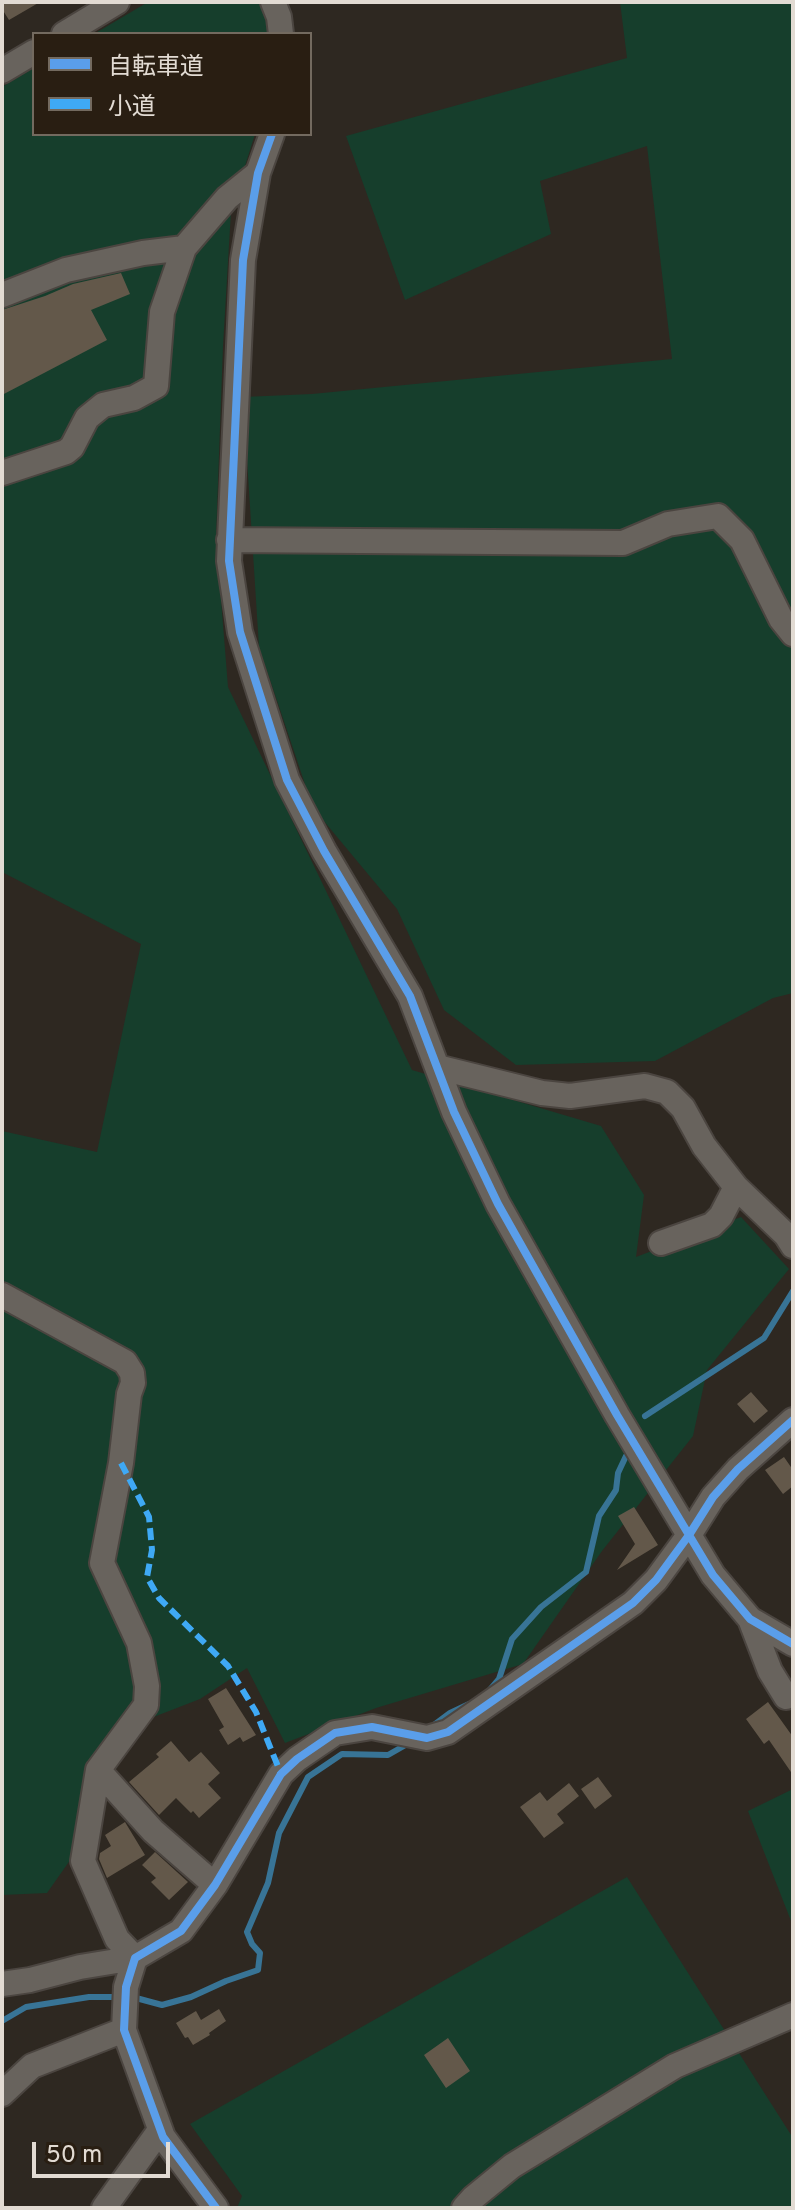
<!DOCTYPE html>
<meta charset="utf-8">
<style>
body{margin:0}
#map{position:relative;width:795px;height:2210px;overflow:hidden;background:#2e2821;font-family:Overpass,"Noto Sans JP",sans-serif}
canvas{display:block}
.frame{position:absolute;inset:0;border:4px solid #e2dbd3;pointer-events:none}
.legend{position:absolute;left:32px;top:32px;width:280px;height:104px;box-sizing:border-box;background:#291e12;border:2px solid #736a5f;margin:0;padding:10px 14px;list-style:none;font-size:24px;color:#e2dbd3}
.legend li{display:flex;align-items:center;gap:16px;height:40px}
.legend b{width:40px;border:2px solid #736a5f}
.scale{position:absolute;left:32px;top:2142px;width:138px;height:36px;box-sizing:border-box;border:4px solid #e2dbd3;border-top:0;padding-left:10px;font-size:24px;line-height:28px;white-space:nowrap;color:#e2dbd3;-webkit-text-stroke:6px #291e12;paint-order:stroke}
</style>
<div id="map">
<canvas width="795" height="2210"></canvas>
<div class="frame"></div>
<ul class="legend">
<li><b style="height:10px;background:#5a9eea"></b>自転車道</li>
<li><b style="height:10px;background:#3fa9f5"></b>小道</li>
</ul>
<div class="scale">50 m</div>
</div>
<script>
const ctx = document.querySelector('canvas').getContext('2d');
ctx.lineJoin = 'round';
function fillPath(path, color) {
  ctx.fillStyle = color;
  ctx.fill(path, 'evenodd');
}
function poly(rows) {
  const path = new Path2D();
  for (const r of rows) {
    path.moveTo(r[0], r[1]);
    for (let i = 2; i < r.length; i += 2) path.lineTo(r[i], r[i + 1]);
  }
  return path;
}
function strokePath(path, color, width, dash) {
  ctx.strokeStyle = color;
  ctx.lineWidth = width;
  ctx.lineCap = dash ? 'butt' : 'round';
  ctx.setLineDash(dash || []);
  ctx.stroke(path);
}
fillPath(poly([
 [148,2,259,2,271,34,94,34],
 [620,2,793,2,793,993,773,998,655,1061,516,1065,444,1010,397,909,313,808,259,647,243,397,312,394,672,359,647,146,540,181,551,234,405,300,346,136,627,58],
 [34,68,34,134,255,134,231,211,223,346,216,537,228,687,412,1070,601,1126,644,1195,636,1257,741,1217,789,1269,707,1370,693,1436,602,1551,523,1664,376,1708,285,1743,247,1668,200,1699,151,1718,96,1767,85,1839,47,1893,2,1895,2,1131,97,1152,141,944,2,872,2,87],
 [793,1789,793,1926,748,1811],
 [627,1877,793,2138,793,2208,237,2208,242,2196,190,2124]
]), '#163e2c');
strokePath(poly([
 [645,1416,764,1338,793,1291],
 [488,1692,499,1679,512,1639,541,1607,586,1572,599,1516,616,1490,618,1473,626,1456],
 [434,1725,450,1713,469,1704],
 [130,1997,136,1998,162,2005,191,1997,226,1981,258,1970,260,1953,252,1944,247,1932,268,1883,279,1833,308,1777,342,1754,388,1755,409,1743],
 [2,2021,26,2007,89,1997,118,1997]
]), '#387496', 6);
fillPath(poly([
 [2,2,40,2,9,20,2,9],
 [121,273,130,294,91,310,107,340,2,395,2,310,45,296,73,284],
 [751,1392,768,1411,754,1423,737,1404],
 [784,1457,793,1470,793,1486,783,1494,765,1470],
 [634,1507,658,1545,617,1570,635,1544,618,1516],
 [226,1688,256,1735,243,1742,240,1737,228,1745,219,1730,224,1727,208,1699],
 [768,1702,793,1737,793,1775,769,1740,764,1744,746,1719],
 [171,1741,189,1762,201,1752,220,1773,208,1784,221,1798,199,1818,193,1811,191,1813,176,1798,159,1815,129,1782,159,1757,156,1754],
 [598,1777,612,1796,595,1809,581,1789],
 [569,1783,579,1796,557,1814,564,1823,544,1838,520,1807,540,1792,547,1801],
 [125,1822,145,1855,107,1878,99,1859,100,1853,111,1846,105,1835],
 [155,1852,188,1882,169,1900,151,1882,156,1878,142,1865],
 [219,2009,226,2021,209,2033,210,2035,193,2045,188,2037,185,2038,176,2023,196,2011,201,2020],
 [448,2038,470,2071,446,2088,424,2055]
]), '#63584a');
const minor = poly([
 [273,2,279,17,281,34],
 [64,34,117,2],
 [2,71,34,52],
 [272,134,258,173,243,260,229,561,240,632,287,780,324,851,410,996,454,1112,498,1204,617,1415,713,1575,750,1619,793,1644],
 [2,295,66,270,143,253,184,248],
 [2,473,66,452,72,447,87,418,103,405,134,398,156,386,162,312,184,248,227,198,258,173],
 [229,540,623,543,668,524,718,516,742,540,781,619,793,634],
 [437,1067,542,1093,570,1096,645,1086,667,1092,683,1108,704,1146,736,1187,786,1235,793,1246],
 [661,1243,712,1225,721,1216,736,1187],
 [2,1295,125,1362,132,1373,133,1383,129,1394,121,1463,102,1563,139,1643,147,1686,146,1705,98,1770,83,1861,117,1939,135,1958],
 [750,1619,770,1671,786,1697],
 [98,1770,153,1831,215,1885],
 [2,1984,30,1980,80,1967,135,1958],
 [2,2094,32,2066,124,2030],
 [104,2208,160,2130],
 [216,2208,163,2137,124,2030,126,1987,135,1958,181,1931,215,1885,281,1774,297,1759,335,1733,372,1727,427,1738,448,1732,633,1603,656,1580,689,1535,713,1497,738,1469,793,1420],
 [464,2208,473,2198,512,2166,675,2066,793,2015]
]);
strokePath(minor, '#4b4540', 28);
strokePath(minor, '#68635d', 24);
strokePath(poly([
 [121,1463,149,1517,152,1550,147,1577,159,1598,228,1666,256,1712,281,1774]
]), '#3fa9f5', 6, [12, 6]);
strokePath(poly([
 [272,134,258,173,243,260,229,561,240,632,287,780,324,851,410,996,454,1112,498,1204,617,1415,713,1575,750,1619,793,1644],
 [216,2208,163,2137,124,2030,126,1987,135,1958,181,1931,215,1885,281,1774,297,1759,335,1733,372,1727,427,1738,448,1732,633,1603,656,1580,689,1535,713,1497,738,1469,793,1420]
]), '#5a9eea', 8);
</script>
